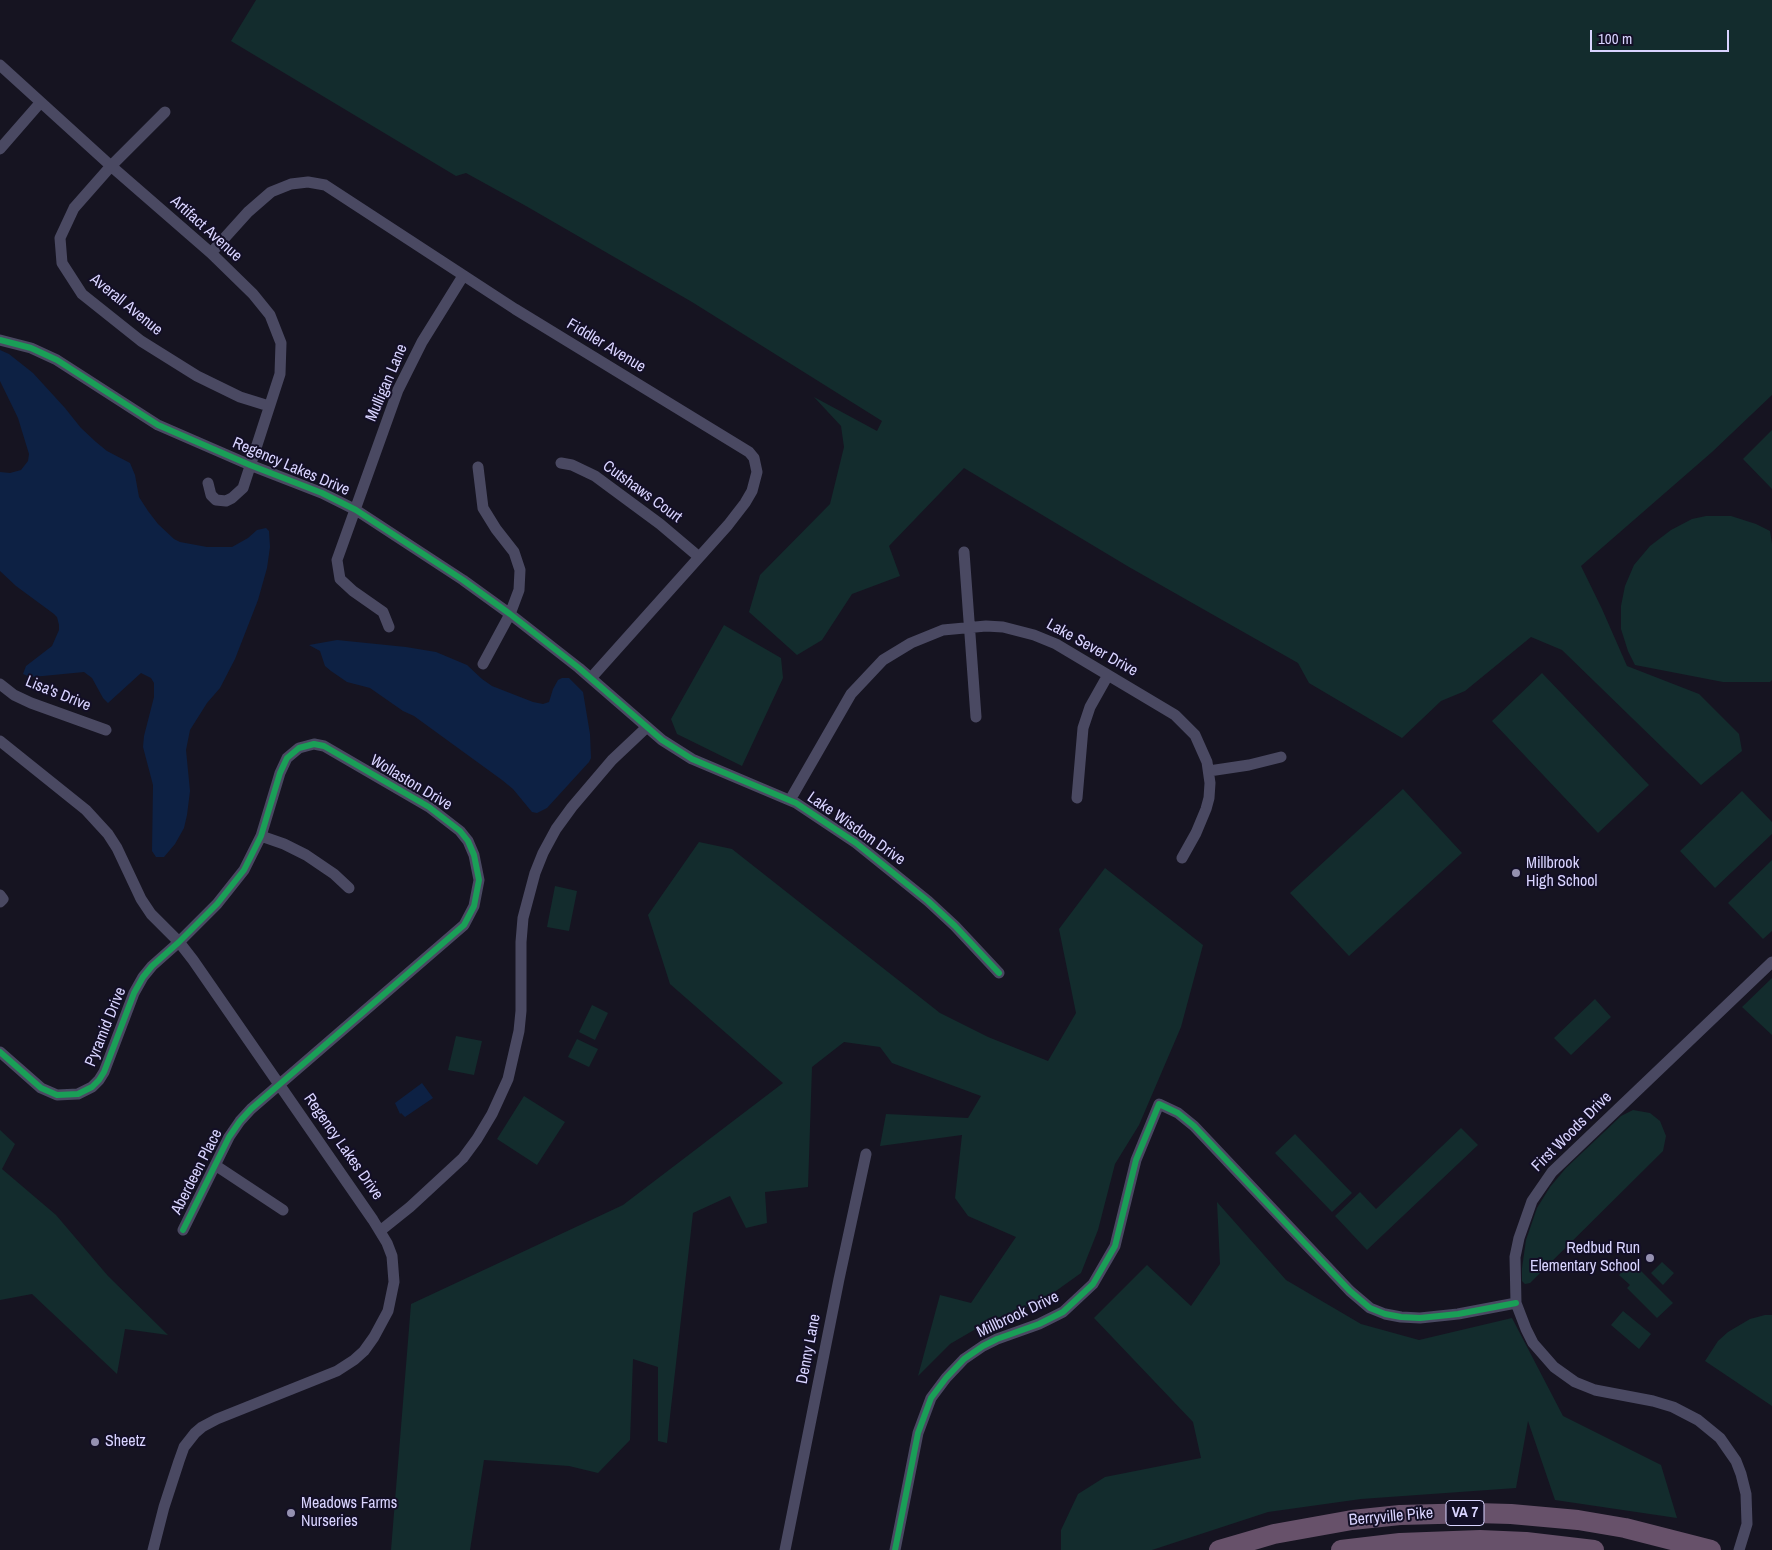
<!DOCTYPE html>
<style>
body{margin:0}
#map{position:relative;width:1772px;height:1550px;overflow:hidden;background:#161421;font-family:"Archivo Narrow",sans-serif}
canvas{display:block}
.scale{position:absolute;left:1590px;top:30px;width:139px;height:22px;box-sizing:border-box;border:2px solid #d9d4ff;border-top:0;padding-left:6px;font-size:15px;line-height:18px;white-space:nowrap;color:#d9d4ff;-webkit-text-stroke:4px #130f26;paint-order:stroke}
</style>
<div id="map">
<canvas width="1772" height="1550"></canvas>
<div class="scale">100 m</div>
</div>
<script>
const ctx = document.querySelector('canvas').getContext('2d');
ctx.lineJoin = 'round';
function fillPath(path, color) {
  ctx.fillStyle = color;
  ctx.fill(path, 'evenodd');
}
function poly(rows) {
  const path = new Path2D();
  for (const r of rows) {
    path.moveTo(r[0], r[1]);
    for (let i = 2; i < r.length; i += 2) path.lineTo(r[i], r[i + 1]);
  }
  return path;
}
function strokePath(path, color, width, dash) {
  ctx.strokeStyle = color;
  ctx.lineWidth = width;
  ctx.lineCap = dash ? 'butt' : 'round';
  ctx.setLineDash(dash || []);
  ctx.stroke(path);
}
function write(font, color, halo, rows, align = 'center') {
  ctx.font = font + ' "Archivo Narrow",sans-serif';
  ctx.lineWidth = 4;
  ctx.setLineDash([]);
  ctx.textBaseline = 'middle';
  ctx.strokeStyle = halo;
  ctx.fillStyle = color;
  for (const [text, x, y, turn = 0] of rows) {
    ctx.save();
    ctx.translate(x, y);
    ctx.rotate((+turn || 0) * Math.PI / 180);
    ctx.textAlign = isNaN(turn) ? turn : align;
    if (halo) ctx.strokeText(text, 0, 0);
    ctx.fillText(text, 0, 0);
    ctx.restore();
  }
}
fillPath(poly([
 [256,0,1772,0,1772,395,1712,452,1581,566,1602,609,1627,666,1699,694,1739,734,1742,751,1701,785,1562,650,1531,637,1465,691,1441,701,1402,738,1309,683,1298,663,1129,567,964,468,889,546,900,576,852,594,822,640,797,655,749,612,760,575,830,504,844,447,841,426,814,397,877,431,882,421,692,302,526,206,466,173,456,176,231,41],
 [1772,430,1772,489,1743,459],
 [1706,516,1731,516,1756,524,1770,531,1772,544,1772,680,1770,682,1723,682,1635,665,1628,651,1621,629,1621,606,1625,586,1634,565,1650,546,1671,530,1692,519],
 [724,625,781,658,783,678,742,766,677,734,671,719],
 [1542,673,1649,785,1598,833,1492,721],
 [1403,789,1462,853,1349,956,1290,893],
 [1742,791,1772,822,1772,834,1715,888,1680,851],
 [699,842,732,849,940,1013,988,1037,1048,1061,1076,1013,1059,929,1105,868,1203,945,1181,1027,1139,1125,1115,1164,1098,1230,1081,1273,1042,1301,986,1323,950,1344,918,1376,940,1295,971,1303,1016,1237,968,1216,955,1198,962,1135,880,1146,886,1114,968,1118,981,1096,892,1063,880,1047,844,1042,812,1067,808,1187,765,1192,767,1223,746,1228,730,1196,693,1213,667,1443,658,1441,658,1367,633,1359,630,1440,598,1473,569,1466,484,1460,470,1550,391,1550,411,1304,623,1205,783,1083,670,984,648,915],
 [1772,860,1772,931,1763,939,1728,903],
 [555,886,577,891,569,931,547,927],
 [1772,978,1772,1035,1742,1007],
 [1595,999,1611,1017,1571,1055,1554,1038],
 [592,1005,608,1013,595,1040,579,1032],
 [456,1036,482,1041,474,1075,448,1070],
 [577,1039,598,1049,589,1067,568,1057],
 [524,1096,565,1122,537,1165,497,1139],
 [1633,1110,1650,1113,1660,1121,1666,1136,1663,1151,1530,1283,1525,1284,1522,1281,1522,1268,1526,1240,1537,1208,1550,1187,1566,1168,1621,1116],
 [1461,1128,1478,1145,1367,1250,1335,1216,1360,1192,1376,1209],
 [0,1130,15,1144,2,1169,56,1215,108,1276,168,1335,125,1329,117,1374,32,1294,0,1300],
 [1295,1134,1352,1193,1332,1212,1275,1153],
 [1217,1202,1286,1280,1361,1324,1419,1340,1512,1318,1563,1416,1661,1465,1677,1518,1555,1500,1528,1421,1516,1488,1361,1499,1268,1512,1152,1550,1061,1550,1061,1530,1078,1494,1105,1477,1201,1458,1193,1422,1094,1318,1147,1265,1191,1306,1220,1264],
 [1632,1262,1673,1303,1657,1318,1627,1288,1630,1285,1619,1275],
 [1662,1262,1674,1273,1663,1285,1651,1273],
 [1623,1311,1651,1334,1639,1349,1611,1325],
 [1765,1315,1772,1315,1772,1406,1705,1361,1718,1341,1728,1332,1750,1319]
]), '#132c2d');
fillPath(poly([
 [0,350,9,354,33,373,65,408,81,428,96,442,107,451,130,463,135,475,139,497,148,511,158,524,174,539,180,542,207,547,232,547,248,538,257,530,266,528,269,531,270,547,267,568,258,600,235,659,220,688,207,703,190,730,186,750,190,791,187,815,184,828,175,844,164,857,156,857,152,851,153,785,143,747,144,736,154,697,154,683,151,678,141,673,108,703,103,698,92,678,84,672,43,676,30,677,23,674,26,666,52,646,59,630,59,625,57,617,54,614,16,586,0,571,0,472,10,473,21,470,28,461,29,454,18,418,0,381],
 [337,640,406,647,436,652,467,665,482,679,492,686,533,702,543,704,549,702,553,689,558,680,562,678,569,678,583,692,590,734,591,758,589,762,547,808,537,813,532,812,513,789,502,780,414,716,403,711,370,688,347,682,331,671,325,666,320,651,309,645],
 [422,1083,433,1098,405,1117,401,1113,400,1114,395,1103]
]), '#0d2144');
strokePath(poly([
 [0,65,111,166,211,253,253,294,270,315,281,343,280,374,243,488,232,498,226,501,216,500,211,495,208,483],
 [165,112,111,166,74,208,60,238,62,263,82,294,141,341,197,376,240,397,269,406],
 [0,149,40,103],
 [211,253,248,212,271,192,291,184,308,182,325,185,515,309,749,452,754,458,757,472,752,491,745,503,728,525,591,678],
 [0,340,31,348,57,360,158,425,250,465,322,493,356,510,463,580,510,614,579,668,662,740,692,759,796,803,856,843,928,901,955,926,999,973],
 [561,463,572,465,595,476,660,524,699,557],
 [478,467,483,508,496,529,514,552,520,570,519,590,510,614,483,664],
 [964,552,976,717],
 [389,627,383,612,353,591,340,579,337,560,398,390,422,342,463,276],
 [0,684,14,695,31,703,106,730],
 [0,741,86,810,108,834,117,848,141,899,151,914,179,942,193,960,373,1220,387,1243,392,1256,394,1282,388,1311,374,1337,364,1351,354,1360,337,1371,217,1419,202,1427,195,1433,184,1447,179,1461,164,1507,153,1550],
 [1209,771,1249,765,1281,757],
 [1077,798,1083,728,1090,707,1108,675],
 [790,800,851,694,883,660,911,643,943,630,986,626,1003,627,1034,635,1056,644,1175,715,1195,735,1207,762,1210,783,1209,798,1206,809,1196,833,1182,858],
 [261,836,284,844,306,855,334,874,349,888],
 [0,895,3,899,0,902],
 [0,1052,41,1088,57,1095,78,1094,92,1087,99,1080,104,1072,134,993,143,977,152,966,179,942,217,904,244,870,261,836,280,773,287,758,299,748,314,744,324,746,429,807,460,831,468,841,474,855,479,880,474,906,464,925,251,1109,240,1121,229,1137,183,1230],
 [215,1165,283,1210],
 [380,1231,410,1207,463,1158,477,1139,492,1114,508,1079,519,1031,521,1011,521,942,523,918,535,873,543,853,556,829,572,807,612,760,647,727],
 [785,1550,839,1279,866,1154],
 [895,1550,918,1433,931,1398,946,1378,964,1359,983,1346,997,1339,1039,1324,1063,1312,1093,1284,1115,1246,1136,1160,1159,1104,1178,1113,1194,1126,1350,1291,1370,1308,1385,1314,1401,1317,1420,1318,1458,1314,1516,1303],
 [1739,1550,1747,1524,1746,1494,1741,1474,1736,1461,1720,1438,1698,1420,1673,1407,1653,1401,1595,1390,1575,1382,1554,1367,1533,1343,1526,1329,1516,1303,1515,1257,1519,1238,1532,1201,1552,1172,1772,962]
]), '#4a4962', 11);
strokePath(poly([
 [1219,1550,1274,1534,1352,1520,1400,1515,1476,1513,1511,1514,1578,1520,1625,1528,1711,1550],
 [1341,1550,1400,1543,1480,1540,1526,1542,1594,1550]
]), '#67516a', 20);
strokePath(poly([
 [0,340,31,348,57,360,158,425,250,465,322,493,356,510,463,580,510,614,579,668,662,740,692,759,796,803,856,843,928,901,955,926,999,973],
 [0,1052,41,1088,57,1095,78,1094,92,1087,99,1080,104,1072,134,993,143,977,152,966,179,942,217,904,244,870,261,836,280,773,287,758,299,748,314,744,324,746,429,807,460,831,468,841,474,855,479,880,474,906,464,925,251,1109,240,1121,229,1137,183,1230],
 [895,1550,918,1433,931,1398,946,1378,964,1359,983,1346,997,1339,1039,1324,1063,1312,1093,1284,1115,1246,1136,1160,1159,1104,1178,1113,1194,1126,1350,1291,1370,1308,1385,1314,1401,1317,1420,1318,1458,1314,1516,1303]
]), '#1a9f57', 6);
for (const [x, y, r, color] of [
 [1516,873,5,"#9591b1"],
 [1650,1258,5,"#9591b1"],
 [95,1442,5,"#9591b1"],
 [291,1513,5,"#9591b1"]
]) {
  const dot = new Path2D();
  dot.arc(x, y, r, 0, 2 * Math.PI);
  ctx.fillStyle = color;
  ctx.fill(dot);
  strokePath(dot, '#130f26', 2);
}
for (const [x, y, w] of [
 [1465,1513,38]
]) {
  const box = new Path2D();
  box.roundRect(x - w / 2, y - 12.5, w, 25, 4);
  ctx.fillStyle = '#130f26';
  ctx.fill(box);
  strokePath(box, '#d9d4ff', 1);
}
write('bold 15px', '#d9d4ff', null, [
 ["VA 7",1465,1513]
]);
write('16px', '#d9d4ff', '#130f26', [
 ["Artifact Avenue",206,229,42],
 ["Averall Avenue",126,305,39],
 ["Fiddler Avenue",606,346,31],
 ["Mulligan Lane",387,383,-67],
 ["Regency Lakes Drive",291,467,23],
 ["Cutshaws Court",642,492,36],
 ["Lake Sever Drive",1092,648,29],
 ["Lisa's Drive",58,694,22],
 ["Wollaston Drive",411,783,31],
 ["Lake Wisdom Drive",856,829,35],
 ["Pyramid Drive",106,1027,-68],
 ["First Woods Drive",1572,1132,-45],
 ["Regency Lakes Drive",343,1147,55],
 ["Aberdeen Place",197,1172,-63],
 ["Millbrook Drive",1018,1315,-25],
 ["Denny Lane",809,1349,-79],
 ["Berryville Pike",1391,1517,-5]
]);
write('16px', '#d9d4ff', '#130f26', [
 ["Millbrook",1526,864],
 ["High School",1526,882],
 ["Redbud Run",1640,1249,"right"],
 ["Elementary School",1640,1267,"right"],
 ["Sheetz",105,1442],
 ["Meadows Farms",301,1504],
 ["Nurseries",301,1522]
], 'left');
</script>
